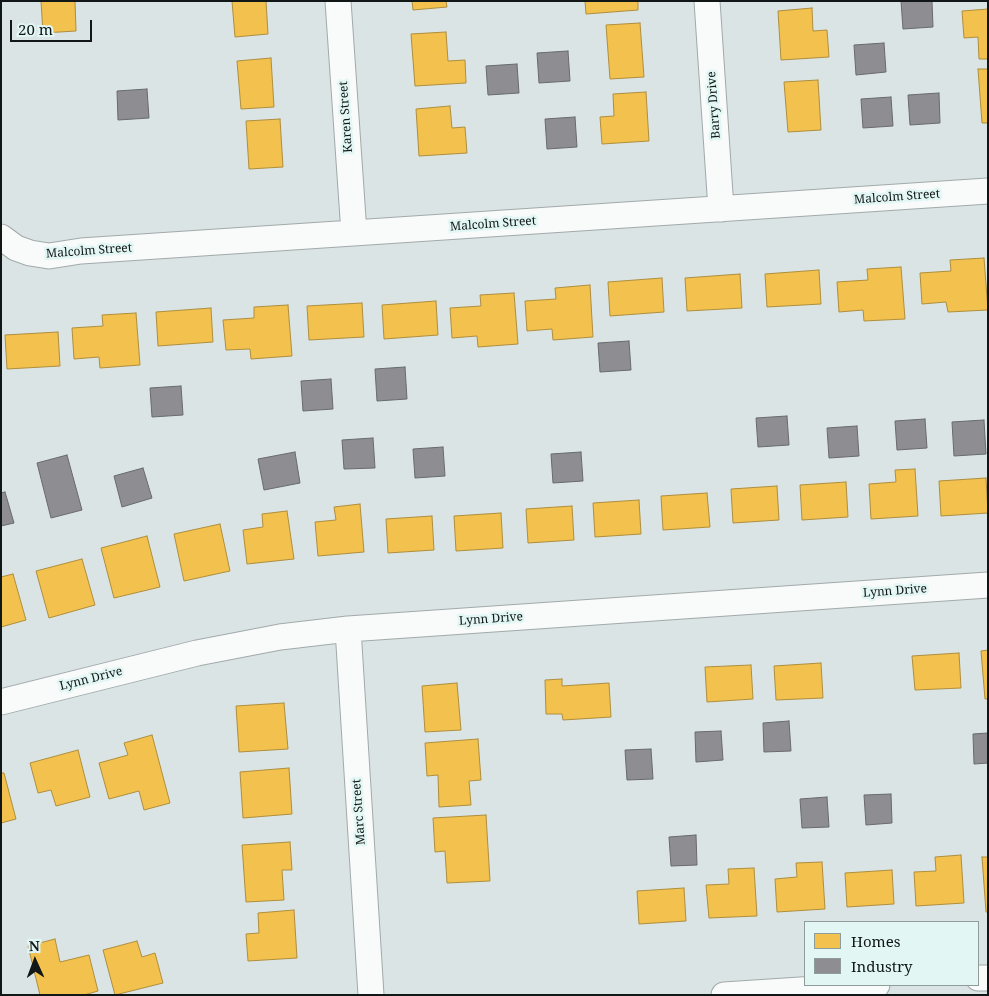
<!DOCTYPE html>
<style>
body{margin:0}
#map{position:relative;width:989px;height:996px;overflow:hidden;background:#dae4e4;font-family:"Noto Serif",serif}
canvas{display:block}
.frame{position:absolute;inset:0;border:2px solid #101716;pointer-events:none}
.legend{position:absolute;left:804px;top:921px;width:175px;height:65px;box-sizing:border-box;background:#e2f6f4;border:1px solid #8e9d9b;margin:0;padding:6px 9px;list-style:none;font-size:15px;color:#101716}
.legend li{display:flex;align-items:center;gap:10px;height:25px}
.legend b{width:25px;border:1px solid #8e9d9b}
.north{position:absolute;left:10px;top:936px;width:50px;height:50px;-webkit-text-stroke:4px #e2f6f4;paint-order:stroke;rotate:358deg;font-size:14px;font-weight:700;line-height:20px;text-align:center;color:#101716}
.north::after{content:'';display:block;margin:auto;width:18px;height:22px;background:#101716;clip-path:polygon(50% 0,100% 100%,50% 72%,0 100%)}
.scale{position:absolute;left:10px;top:20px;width:82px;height:22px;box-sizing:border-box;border:2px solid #101716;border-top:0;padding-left:6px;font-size:15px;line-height:18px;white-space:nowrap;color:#101716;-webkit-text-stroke:4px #e2f6f4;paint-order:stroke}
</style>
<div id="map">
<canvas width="989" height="996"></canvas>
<div class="frame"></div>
<ul class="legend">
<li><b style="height:14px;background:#f2c14e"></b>Homes</li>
<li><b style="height:14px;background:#8d8d92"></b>Industry</li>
</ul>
<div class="north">N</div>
<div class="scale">20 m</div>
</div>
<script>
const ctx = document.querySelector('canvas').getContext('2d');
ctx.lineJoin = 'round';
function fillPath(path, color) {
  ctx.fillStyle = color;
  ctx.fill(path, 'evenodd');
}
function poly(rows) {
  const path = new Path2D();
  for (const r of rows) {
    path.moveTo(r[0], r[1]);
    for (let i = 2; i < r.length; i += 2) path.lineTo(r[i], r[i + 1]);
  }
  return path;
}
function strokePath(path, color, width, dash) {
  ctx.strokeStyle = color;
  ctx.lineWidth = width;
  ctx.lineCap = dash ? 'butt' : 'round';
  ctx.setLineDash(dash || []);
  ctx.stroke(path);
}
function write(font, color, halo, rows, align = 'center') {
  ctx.font = font + ' "Noto Serif",serif';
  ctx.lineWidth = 5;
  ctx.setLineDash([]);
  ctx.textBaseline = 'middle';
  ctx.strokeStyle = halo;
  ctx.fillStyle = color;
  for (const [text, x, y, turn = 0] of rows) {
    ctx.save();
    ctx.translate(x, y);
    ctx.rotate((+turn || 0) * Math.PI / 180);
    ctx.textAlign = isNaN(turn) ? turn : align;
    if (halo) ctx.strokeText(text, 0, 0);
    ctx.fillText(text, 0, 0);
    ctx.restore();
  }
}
const homes = poly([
 [41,1,75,1,76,31,43,33,41,1],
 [232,1,266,1,268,34,235,37,232,1],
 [412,1,446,1,447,7,413,10,412,1],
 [585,1,638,1,638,10,586,14,585,1],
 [812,8,813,31,827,30,829,57,781,60,778,11,812,8],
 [988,9,988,59,979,59,978,37,964,38,962,11,988,9],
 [640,23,644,77,610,79,606,25,640,23],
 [446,32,448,61,465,60,466,83,415,86,411,34,446,32],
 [271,58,274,107,241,109,237,61,271,58],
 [978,69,988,69,988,123,982,123,978,69],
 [818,80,821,130,788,132,784,82,818,80],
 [646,92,649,141,602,144,600,117,614,116,613,94,646,92],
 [450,106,452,128,465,127,467,153,419,156,416,109,450,106],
 [280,119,283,167,249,169,246,121,280,119],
 [984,258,988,310,948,312,946,302,922,304,920,273,951,271,950,260,984,258],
 [901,267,905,319,864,321,863,310,839,312,837,282,868,280,867,269,901,267],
 [819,270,821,304,767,307,765,274,819,270],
 [740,274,742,308,687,311,685,278,740,274],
 [662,278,664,312,610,316,608,282,662,278],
 [590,285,593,337,553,340,552,329,527,331,525,301,556,299,555,288,590,285],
 [514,293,518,344,478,347,477,336,452,338,450,308,481,306,480,295,514,293],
 [436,301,438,335,384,339,382,305,436,301],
 [362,303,364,337,309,340,307,306,362,303],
 [288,305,292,356,251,359,250,349,226,350,223,320,254,318,254,307,288,305],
 [211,308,213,342,158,346,156,312,211,308],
 [136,313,140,365,100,368,99,357,74,359,72,328,103,326,102,315,136,313],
 [58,332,60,366,7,369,5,335,58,332],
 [915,469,918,516,871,519,869,484,896,482,895,470,915,469],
 [986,478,988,513,941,516,939,481,986,478],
 [846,482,848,517,802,520,800,485,846,482],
 [777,486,779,520,733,523,731,489,777,486],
 [707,493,710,527,663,530,661,496,707,493],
 [639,500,641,534,595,537,593,503,639,500],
 [360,504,364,552,318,556,315,522,336,520,334,507,360,504],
 [572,506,574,540,528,543,526,509,572,506],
 [287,511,294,559,247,564,243,530,263,527,262,514,287,511],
 [501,513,503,548,456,551,454,516,501,513],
 [432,516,434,550,388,553,386,519,432,516],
 [220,524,230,571,184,581,174,534,220,524],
 [147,536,160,587,114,598,101,548,147,536],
 [82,559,95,605,49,618,36,571,82,559],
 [13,574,26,620,1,627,1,577,13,574],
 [988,650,988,699,985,699,981,651,988,650],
 [959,653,961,688,915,690,912,656,959,653],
 [821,663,823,698,776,700,774,666,821,663],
 [751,665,753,699,707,702,705,667,751,665],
 [562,679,562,686,609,683,611,717,563,720,562,714,546,714,545,680,562,679],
 [457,683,461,730,425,732,422,686,457,683],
 [284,703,288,749,239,752,236,706,284,703],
 [152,735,170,803,144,810,139,791,109,799,99,763,128,755,124,743,152,735],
 [478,739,481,780,469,781,471,805,439,807,438,775,427,776,425,743,478,739],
 [78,750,90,797,56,806,51,790,38,793,30,763,78,750],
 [289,768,292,814,243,818,240,772,289,768],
 [1,773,4,773,16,819,1,823,1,773],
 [486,815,490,881,447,883,445,851,435,852,433,818,486,815],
 [290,842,292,870,282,870,284,900,246,902,242,845,290,842],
 [961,855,964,903,916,906,914,872,936,871,935,857,961,855],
 [982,857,988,857,988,912,986,912,982,857],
 [822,862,825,909,777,912,775,879,797,877,796,863,822,862],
 [754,868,757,916,709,918,706,885,729,884,728,869,754,868],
 [892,870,894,904,847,907,845,873,892,870],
 [684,888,686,921,639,924,637,891,684,888],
 [294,910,297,958,248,961,246,934,259,933,258,913,294,910],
 [55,939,60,962,89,955,98,991,84,995,40,995,28,946,55,939],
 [137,941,142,957,155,953,163,983,115,995,103,950,137,941]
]);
fillPath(homes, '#f2c14e');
strokePath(homes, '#ae8e3d', 1);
const industry = poly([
 [901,1,932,1,933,27,903,29,901,1],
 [884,43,886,72,856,75,854,45,884,43],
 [568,51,570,81,539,83,537,53,568,51],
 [517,64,519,93,488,95,486,66,517,64],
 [147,89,149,118,118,120,117,91,147,89],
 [939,93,940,123,910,125,908,95,939,93],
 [891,97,893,126,863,128,861,99,891,97],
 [575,117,577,147,547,149,545,119,575,117],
 [629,341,631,370,600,372,598,343,629,341],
 [405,367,407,399,377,401,375,369,405,367],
 [331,379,333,409,303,411,301,381,331,379],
 [181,386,183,415,152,417,150,388,181,386],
 [787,416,789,445,758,447,756,418,787,416],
 [925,419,927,448,897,450,895,421,925,419],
 [984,420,986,454,954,456,952,422,984,420],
 [857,426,859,456,829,458,827,428,857,426],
 [373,438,375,468,344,469,342,440,373,438],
 [443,447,445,476,415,478,413,449,443,447],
 [295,452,300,483,264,490,258,459,295,452],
 [581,452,583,481,553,483,551,454,581,452],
 [67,455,82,510,51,518,37,463,67,455],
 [143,468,152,498,122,507,114,476,143,468],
 [5,492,14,523,1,526,1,493,5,492],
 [789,721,791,751,764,752,763,723,789,721],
 [721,731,723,760,696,762,695,732,721,731],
 [988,733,988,763,974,764,973,734,988,733],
 [651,749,653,779,627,780,625,750,651,749],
 [891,794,892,823,866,825,864,795,891,794],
 [827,797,829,827,802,828,800,799,827,797],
 [696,835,697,865,671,866,669,837,696,835]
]);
fillPath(industry, '#8d8d92');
strokePath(industry, '#686a6d', 1);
const street = poly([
 [338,1,354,233],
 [707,1,721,209],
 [1,237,16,248,30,253,49,256,81,251,988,191],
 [348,629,371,995],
 [1,702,197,653,280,637,348,629,988,585],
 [978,978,988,978],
 [724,995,877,985]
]);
strokePath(street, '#a2aaa9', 27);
strokePath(street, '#f9fbfb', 25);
write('12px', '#101716', '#e2f6f4', [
 ["Barry Drive",714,105,-94],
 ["Karen Street",346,117,-94],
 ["Malcolm Street",897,197,-4],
 ["Malcolm Street",493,224,-4],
 ["Malcolm Street",89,251,-4],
 ["Lynn Drive",895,591,-4],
 ["Lynn Drive",491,619,-4],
 ["Lynn Drive",91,679,-14],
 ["Marc Street",359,812,-94]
]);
</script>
